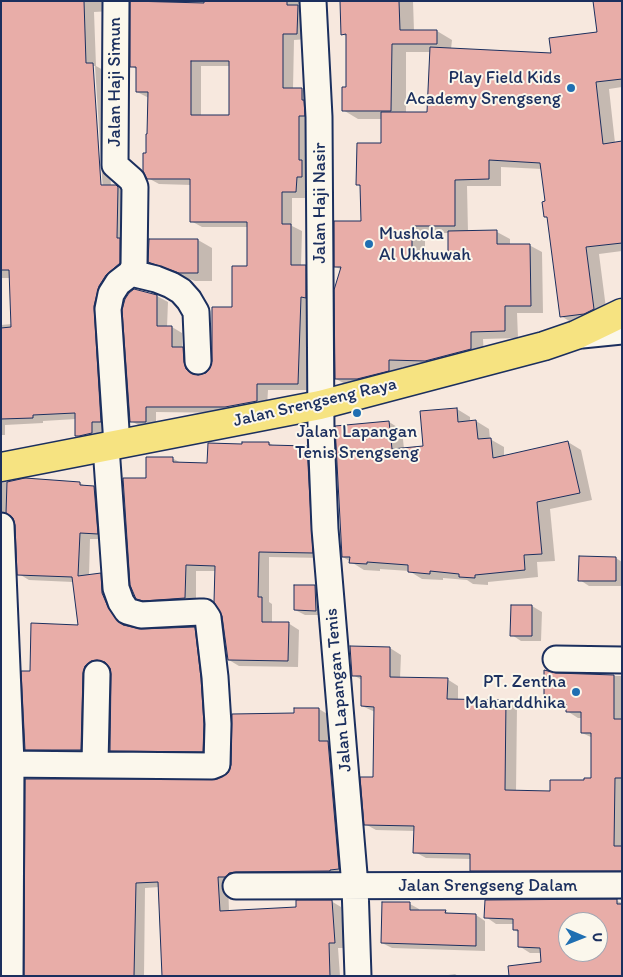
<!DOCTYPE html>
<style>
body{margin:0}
#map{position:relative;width:623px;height:977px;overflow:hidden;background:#f7e8de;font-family:Itim,sans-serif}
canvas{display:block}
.frame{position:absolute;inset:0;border:2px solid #1b2f5e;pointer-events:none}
.north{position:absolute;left:558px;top:912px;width:50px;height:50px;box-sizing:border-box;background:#fbf7ec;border:1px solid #a1a7b3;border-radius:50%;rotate:91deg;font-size:14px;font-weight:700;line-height:20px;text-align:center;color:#1b2f5e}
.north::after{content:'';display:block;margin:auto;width:18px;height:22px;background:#1f6fb2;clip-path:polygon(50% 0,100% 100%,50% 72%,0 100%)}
</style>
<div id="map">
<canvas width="623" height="977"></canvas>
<div class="frame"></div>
<div class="north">U</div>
</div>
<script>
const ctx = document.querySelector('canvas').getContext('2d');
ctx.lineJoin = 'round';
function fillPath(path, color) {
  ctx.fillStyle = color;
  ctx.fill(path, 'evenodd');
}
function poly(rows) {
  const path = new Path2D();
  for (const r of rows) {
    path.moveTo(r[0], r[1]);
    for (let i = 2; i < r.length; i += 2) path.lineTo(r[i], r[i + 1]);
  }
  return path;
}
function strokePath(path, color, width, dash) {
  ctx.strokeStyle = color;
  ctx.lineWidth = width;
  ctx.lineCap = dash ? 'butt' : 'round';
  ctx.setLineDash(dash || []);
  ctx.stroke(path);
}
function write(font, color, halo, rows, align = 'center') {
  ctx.font = font + ' Itim,sans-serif';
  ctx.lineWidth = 4;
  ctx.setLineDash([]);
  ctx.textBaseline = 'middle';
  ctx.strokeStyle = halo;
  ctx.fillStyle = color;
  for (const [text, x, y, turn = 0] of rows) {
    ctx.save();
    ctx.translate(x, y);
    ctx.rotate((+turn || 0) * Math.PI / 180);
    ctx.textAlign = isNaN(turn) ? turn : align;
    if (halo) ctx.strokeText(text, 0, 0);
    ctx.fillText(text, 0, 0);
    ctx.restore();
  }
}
fillPath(poly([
 [1,1,114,1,112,11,94,12,96,66,103,70,111,186,116,186,127,193,128,244,117,281,111,427,102,427,102,439,87,441,76,435,76,419,43,421,43,423,5,425,5,435,1,435,1,325,12,324,11,278,1,278],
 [92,66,95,66,103,191,100,191],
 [132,1,301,1,308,39,294,40,293,89,302,89,312,95,312,183,307,183,307,198,292,198,292,226,302,231,301,266,305,266,316,272,308,390,268,390,267,407,237,413,156,412,156,427,142,427,131,421,157,296,168,302,167,327,172,327,182,333,182,348,193,354,194,368,197,376,207,374,212,369,248,267,248,227,202,227,191,221,191,185,159,184,148,178,147,155,149,98,137,92,138,70,131,66],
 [201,66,231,66,231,116,201,116],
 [342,1,413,1,414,31,437,31,452,40,451,49,552,54,599,33,622,1,622,87,609,89,615,143,622,142,622,251,599,254,607,316,574,324,561,316,548,218,545,216,546,203,542,169,501,167,501,186,467,186,468,232,497,232,510,239,510,245,529,245,542,252,543,313,517,313,518,338,483,339,484,356,438,368,402,367,402,378,349,386,336,379,342,270,336,267,362,222,362,187,358,185,382,144,382,119,358,119,343,110,347,89,348,37,342,34],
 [406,52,431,52,428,114,406,114],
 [425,233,449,233,449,256,425,256],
 [198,240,212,248,212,281,195,281,164,270,150,262],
 [457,409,470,417,470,422,476,421,489,429,490,439,504,447,504,457,568,442,581,450,592,500,550,509,555,561,537,562,538,577,488,582,488,585,473,584,467,580,443,578,443,580,422,579,409,571,380,569,380,571,364,570,343,557,389,422,402,430,404,449,424,448],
 [269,443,274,446,307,447,318,453,323,558,269,557,269,602,272,604,272,623,288,623,299,630,298,667,239,666,229,660,216,571,196,571,196,604,148,604,137,598,147,479,172,458,181,463,209,464,209,445],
 [26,479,80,483,87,487,94,487,105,493,108,539,90,539,89,576,100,574,111,580,118,614,126,627,142,631,194,628,205,634,213,757,122,756,111,750,113,674,111,667,108,665,101,667,91,756,37,755,26,749,31,672,79,626,73,582,29,580,19,574,17,525,14,518,12,517,5,519,1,523,1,483],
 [616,558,622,562,622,586,589,586,580,580],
 [315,587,325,592,325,615,305,615,295,610],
 [512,606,532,606,542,612,541,641,521,641,512,635],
 [390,648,401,655,400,679,447,679,458,686,458,700,506,701,517,707,516,792,551,792,592,780,593,738,582,733,583,718,578,718,567,711,567,709,556,709,545,703,556,675,622,676,622,876,482,877,471,870,471,859,426,858,415,852,415,831,376,830,365,824,374,779,375,712,362,706,362,680,353,675],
 [319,709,329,715,328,742,338,748,349,874,228,882,229,911,297,908,331,901,341,907,344,948,338,948,340,976,163,976,159,887,145,888,144,976,25,976,217,781,229,773,295,715],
 [617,901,622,903,622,976,542,963,541,953,530,953,519,946,520,933,514,930,514,924,496,924,486,917],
 [568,922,598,922,598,952,568,952],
 [410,904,419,909,419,911,445,911,451,915,476,915,485,921,485,951,392,948,382,943],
 [455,974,458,976,441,976]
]), '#0003');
const building = poly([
 [1,1,84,1,86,63,93,63,101,185,116,185,118,187,117,238,120,238,120,263,106,275,99,286,94,306,101,422,92,422,92,433,79,436,75,436,75,413,33,415,33,418,1,419,1,328,11,327,9,270,1,270,1,1],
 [130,1,204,3,204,1,287,1,287,5,298,5,297,34,283,34,283,88,302,88,302,100,304,100,305,116,299,116,299,160,302,160,302,177,297,177,296,192,282,192,282,224,291,224,291,265,306,265,306,298,301,297,298,384,257,384,257,401,225,407,146,407,146,422,130,422,122,310,125,299,129,293,134,289,157,295,157,326,172,326,172,347,183,347,184,362,186,369,191,373,198,375,206,373,210,368,212,361,212,307,232,307,232,266,247,266,247,222,190,222,190,179,147,179,143,171,143,153,146,153,146,134,147,134,148,92,136,92,136,67,130,67,130,1],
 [191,61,229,61,229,115,191,115,191,61],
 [340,1,399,1,400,30,437,30,437,44,392,44,391,111,342,111,342,87,346,87,346,34,341,35,340,1],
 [593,1,622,1,622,79,596,82,603,144,622,141,622,243,586,247,594,309,584,314,560,317,547,217,544,217,542,202,545,201,540,163,489,160,489,179,455,180,455,226,412,226,412,255,448,255,448,231,497,230,497,244,530,244,531,306,505,306,505,331,471,332,471,349,425,361,389,360,389,371,357,379,335,379,334,290,341,267,334,267,334,221,361,221,360,185,356,185,357,143,381,143,381,112,427,112,430,47,551,53,549,38,597,32,593,1],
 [149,239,198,239,198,273,179,273,148,262,149,239],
 [457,408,458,422,476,420,478,439,491,438,493,458,568,441,580,493,537,502,542,554,524,555,525,570,475,575,475,578,459,577,459,574,430,571,430,574,408,572,408,565,367,562,367,564,349,563,350,557,342,557,335,426,389,421,392,449,423,446,420,411,457,408],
 [242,442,269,442,269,445,307,446,313,553,259,552,258,597,262,597,262,622,289,622,288,661,228,660,222,616,214,602,215,566,186,565,185,598,143,601,136,599,130,585,123,478,146,478,146,457,173,457,173,462,207,463,208,443,242,444,242,442],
 [25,478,80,482,80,485,94,486,98,534,80,533,78,576,101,573,102,593,108,607,116,619,123,625,141,629,195,627,201,678,204,724,203,752,110,751,111,674,110,668,105,662,97,660,91,661,85,666,83,673,81,750,25,750,21,671,30,671,31,623,78,625,72,577,17,575,15,525,13,518,6,513,7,482,25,478],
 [579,556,616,557,616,581,578,581,579,556],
 [294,585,315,585,316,611,294,610,294,585],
 [511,605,532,605,532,636,510,636,511,605],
 [350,646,390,647,390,677,448,678,447,699,506,700,505,790,550,791,550,780,584,780,584,778,591,778,591,733,581,733,581,712,566,712,566,704,544,703,544,670,556,673,614,675,614,719,622,719,622,778,615,778,614,846,622,846,622,871,470,871,470,854,413,853,414,826,364,825,360,777,373,777,374,707,361,706,361,676,352,676,350,646],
 [294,708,319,708,319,741,328,741,339,869,330,870,330,871,236,872,229,873,226,877,218,877,220,911,296,907,296,900,332,900,335,943,329,943,330,976,162,976,158,882,136,883,134,976,24,976,25,779,217,779,228,773,231,765,232,714,294,713,294,708],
 [617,899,617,904,622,904,622,976,509,976,508,966,541,962,540,948,518,947,518,930,513,930,513,919,484,918,485,900,617,899],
 [568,922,598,922,598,952,568,952,568,922],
 [382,902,410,902,410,910,446,910,445,913,476,914,476,946,381,943,382,902]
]);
fillPath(building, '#e8ada8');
strokePath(building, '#1b2f5e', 1);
const minor = poly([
 [116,1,115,165,132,180,135,187,134,266,131,273,118,283,111,294,108,309,117,445],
 [313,1,319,117,321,430,325,529,355,886,358,976],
 [131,273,156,279,171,285,181,291,189,300,196,312,198,361],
 [582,335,622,331],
 [1,526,11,763,10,976],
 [556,659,622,660],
 [1,764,212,766,217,764,218,724,215,677,208,618,204,612,200,612,141,615,127,611,121,602,116,588,106,447],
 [95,764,97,674],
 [236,886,622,885]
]);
const major = poly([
 [1,467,320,405,544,346,576,335,622,313]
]);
strokePath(minor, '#1b2f5e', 29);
strokePath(major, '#1b2f5e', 31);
strokePath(minor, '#fbf7ec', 25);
strokePath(major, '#f6e381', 28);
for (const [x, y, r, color] of [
 [571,88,5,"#1f6fb2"],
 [369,244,5,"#1f6fb2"],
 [357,413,5,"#1f6fb2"],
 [576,692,5,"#1f6fb2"]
]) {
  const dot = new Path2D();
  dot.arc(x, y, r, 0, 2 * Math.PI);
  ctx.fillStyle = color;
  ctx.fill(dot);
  strokePath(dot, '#fbf7ec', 2);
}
write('18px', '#1b2f5e', '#fbf7ec', [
 ["Play Field Kids",561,78],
 ["Academy Srengseng",561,99],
 ["Mushola",379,234,"left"],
 ["Al Ukhuwah",379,255,"left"],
 ["Jalan Lapangan",357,432,"center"],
 ["Tenis Srengseng",357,453,"center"],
 ["PT. Zentha",566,682],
 ["Maharddhika",566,703]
], 'right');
write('18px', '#1b2f5e', '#fbf7ec', [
 ["Jalan Haji Simun",115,82,-90],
 ["Jalan Haji Nasir",320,203,-90],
 ["Jalan Srengseng Raya",315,403,-13],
 ["Jalan Lapangan Tenis",339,690,-95],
 ["Jalan Srengseng Dalam",488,886]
]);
</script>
